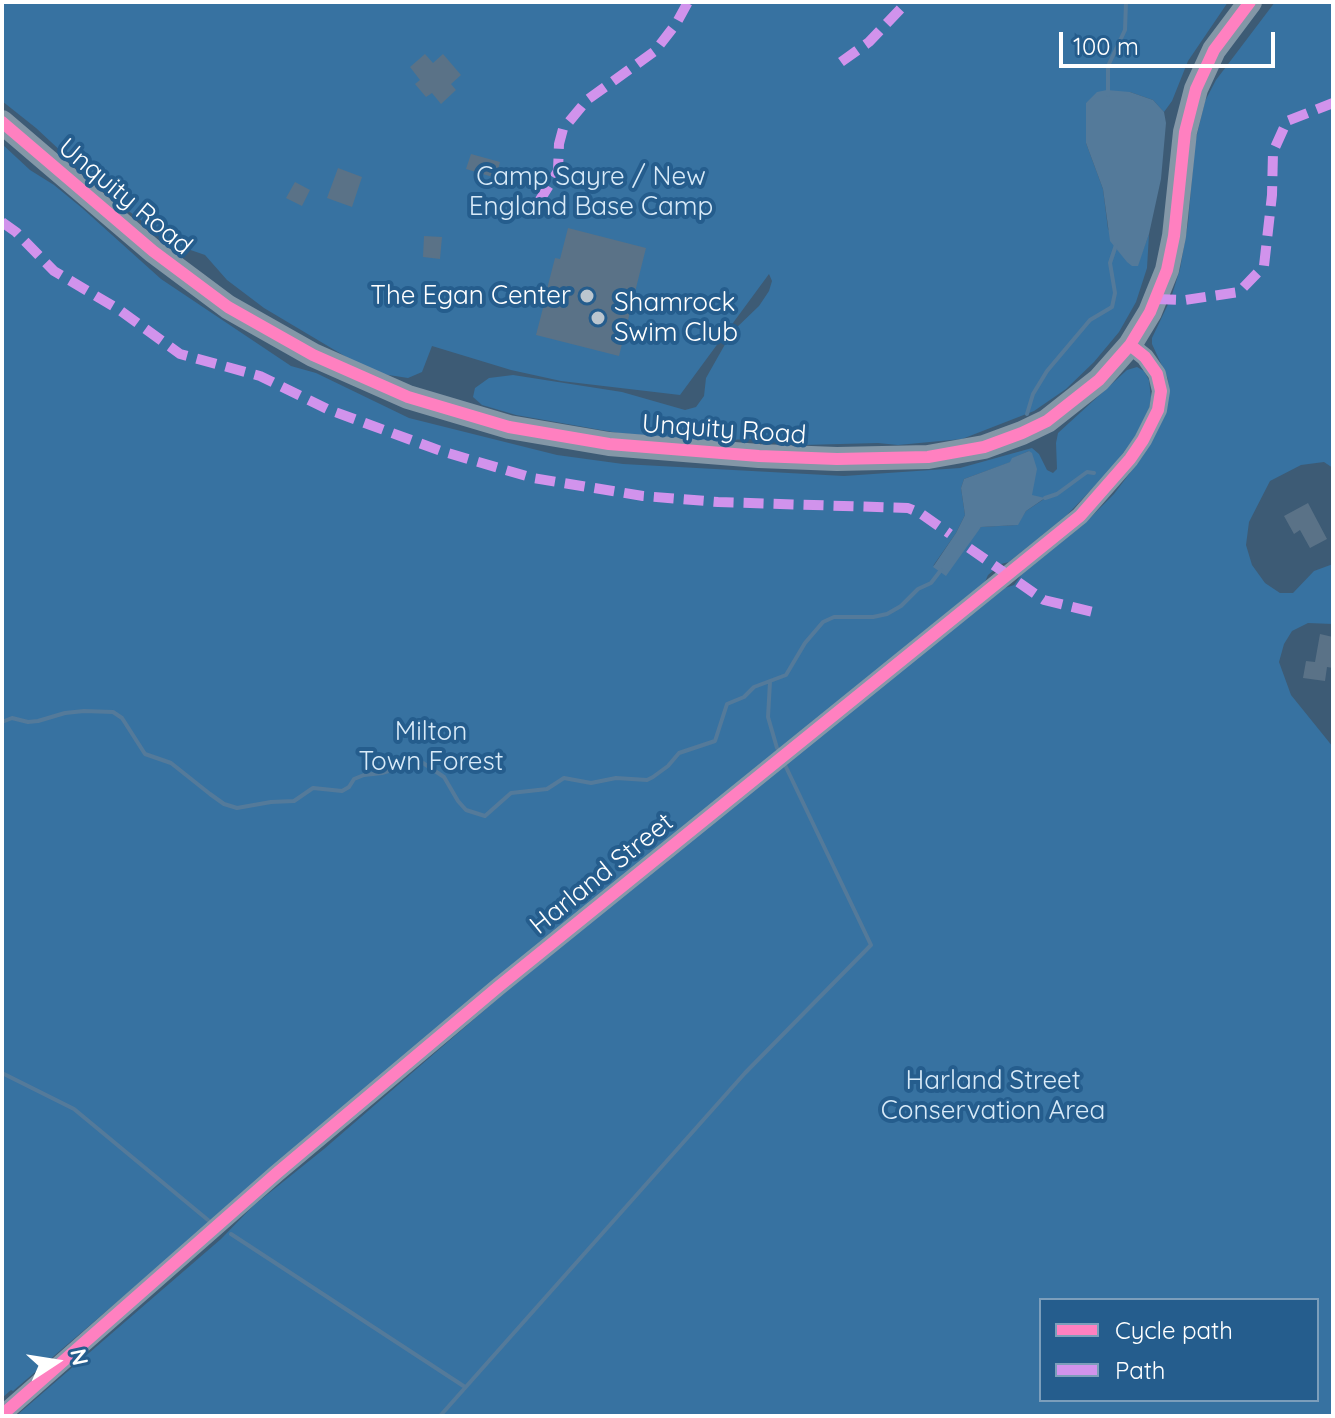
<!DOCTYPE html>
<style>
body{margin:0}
#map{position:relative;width:1335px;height:1418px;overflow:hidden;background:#3d5b75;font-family:Quicksand,sans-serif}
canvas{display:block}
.frame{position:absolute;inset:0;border:4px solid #fff;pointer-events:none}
.legend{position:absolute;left:1039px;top:1298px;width:280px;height:104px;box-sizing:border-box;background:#255d8d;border:2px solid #7c9ebb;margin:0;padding:10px 14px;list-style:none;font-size:24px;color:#fff}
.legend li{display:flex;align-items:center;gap:16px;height:40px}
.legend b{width:40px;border:2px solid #7c9ebb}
.north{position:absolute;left:16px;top:1322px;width:80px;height:80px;-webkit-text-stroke:6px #255d8d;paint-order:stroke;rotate:78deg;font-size:22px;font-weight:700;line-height:32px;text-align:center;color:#fff}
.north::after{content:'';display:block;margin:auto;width:28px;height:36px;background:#fff;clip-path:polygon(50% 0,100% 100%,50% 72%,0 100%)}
.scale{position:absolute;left:1059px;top:32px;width:216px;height:36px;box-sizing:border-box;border:4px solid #fff;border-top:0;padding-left:10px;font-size:24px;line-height:28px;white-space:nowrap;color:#fff;-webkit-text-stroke:6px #255d8d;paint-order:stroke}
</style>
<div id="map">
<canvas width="1335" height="1418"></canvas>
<div class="frame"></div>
<ul class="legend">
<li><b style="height:10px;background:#ff80c0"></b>Cycle path</li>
<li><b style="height:10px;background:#d193ec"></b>Path</li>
</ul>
<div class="north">N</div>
<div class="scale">100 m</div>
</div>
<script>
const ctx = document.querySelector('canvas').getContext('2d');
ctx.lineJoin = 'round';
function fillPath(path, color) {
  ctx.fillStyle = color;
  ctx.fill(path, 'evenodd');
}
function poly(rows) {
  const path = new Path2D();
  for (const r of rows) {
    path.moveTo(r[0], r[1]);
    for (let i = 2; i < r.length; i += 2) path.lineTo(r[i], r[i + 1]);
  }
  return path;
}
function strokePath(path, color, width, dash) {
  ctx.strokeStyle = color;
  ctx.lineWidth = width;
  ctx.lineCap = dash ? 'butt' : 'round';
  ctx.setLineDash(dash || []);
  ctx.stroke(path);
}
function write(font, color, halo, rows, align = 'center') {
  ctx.font = font + ' Quicksand,sans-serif';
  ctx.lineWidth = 8;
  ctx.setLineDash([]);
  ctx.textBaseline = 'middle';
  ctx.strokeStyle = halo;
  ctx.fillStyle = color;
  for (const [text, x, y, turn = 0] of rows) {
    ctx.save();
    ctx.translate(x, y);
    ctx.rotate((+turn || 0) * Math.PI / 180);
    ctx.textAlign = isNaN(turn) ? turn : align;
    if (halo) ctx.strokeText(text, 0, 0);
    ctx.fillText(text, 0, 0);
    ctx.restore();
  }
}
fillPath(poly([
 [2,2,1228,2,1188,61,1172,101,1164,112,1153,100,1130,92,1086,103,1086,143,1103,189,1108,229,1137,266,1149,234,1147,268,1136,302,1119,332,1094,362,1066,389,1034,411,962,439,898,445,878,443,803,445,776,438,702,441,618,433,516,415,482,405,473,397,475,388,489,378,513,375,622,392,685,410,696,407,704,396,706,378,732,332,759,306,769,291,772,281,769,274,680,395,561,381,511,370,432,346,422,372,408,378,382,374,353,361,264,308,227,280,205,255,179,246,150,227,110,197,36,128,2,101],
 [1275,2,1333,2,1333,468,1324,462,1301,465,1270,481,1249,522,1246,545,1252,565,1265,583,1280,593,1293,593,1314,571,1333,564,1333,624,1308,623,1292,631,1284,644,1279,662,1291,695,1333,747,1333,1416,16,1416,221,1239,253,1206,324,1149,502,995,857,706,1005,588,1014,585,1022,574,1083,525,1114,494,1142,457,1164,417,1169,394,1168,379,1152,344,1152,338,1171,298,1180,269,1188,223,1195,143,1205,101,1216,80],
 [1041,1300,1317,1300,1317,1400,1041,1400],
 [2,144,30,170,54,185,82,208,161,279,291,366,316,373,409,418,557,455,623,464,844,476,960,468,1032,448,1039,454,1047,470,1053,473,1057,469,1056,443,1058,433,1127,370,1137,367,1144,371,1149,380,1151,398,1148,413,1135,437,1112,468,1066,516,1009,562,1001,564,988,575,985,582,484,988,13,1391,11,1390,2,1398],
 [1029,451,1032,496,1044,499,1026,511,1017,525,981,527,967,542,933,566,956,533,965,515,961,488,964,479,1011,462,1013,458]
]), '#3772a1');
fillPath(poly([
 [1107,90,1130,92,1153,100,1164,112,1166,123,1161,179,1149,234,1138,266,1132,266,1127,262,1110,241,1103,189,1086,143,1086,103,1097,92],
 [1029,451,1032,453,1037,469,1032,495,1045,498,1026,511,1018,525,981,527,946,576,933,567,956,533,965,515,961,488,964,479,1010,462,1012,458]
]), '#547a9a');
strokePath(poly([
 [1108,95,1108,66,1125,30,1126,2],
 [1027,414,1033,394,1047,371,1090,320,1112,307,1115,293,1110,263,1116,245],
 [1045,498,1057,494,1087,472,1094,473],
 [770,682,768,717,777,748],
 [2,722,12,718,28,722,38,721,65,713,84,711,113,712,122,718,145,754,171,763,210,794,224,804,237,808,271,802,294,801,313,788,342,791,349,787,354,779,364,775,382,773,414,763,423,763,444,777,458,801,466,810,485,816,511,793,547,789,564,778,591,783,616,778,647,780,653,777,668,766,679,753,715,741,727,704,744,697,754,687,786,675,805,643,823,622,834,617,873,617,887,614,901,606,918,589,931,583,941,570],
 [2,1073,74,1109,208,1220],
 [231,1234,465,1387],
 [440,1416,745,1073,871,945,785,765]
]), '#547a9a', 4);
fillPath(poly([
 [425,54,433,63,443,54,461,75,451,84,456,90,441,104,432,93,426,97,415,84,420,80,410,67],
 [471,154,500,162,496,178,466,169],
 [338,168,362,177,352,207,327,198],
 [295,182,310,190,302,206,286,198],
 [568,228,646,248,619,356,536,335,544,304,539,303,542,288,547,289,555,258,560,259],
 [424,236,442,237,440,259,423,257],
 [1308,503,1327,539,1310,548,1300,530,1294,534,1284,516],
 [1320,634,1333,637,1333,668,1327,667,1325,681,1303,678,1306,661,1315,662]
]), '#5a7287');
strokePath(poly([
 [2,1415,277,1173,498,987,1080,516,1130,459,1143,440,1158,410,1161,391,1157,374,1145,357,1130,345]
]), '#8498a9', 18);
strokePath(poly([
 [2,122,153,251,228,307,313,355,408,397,509,427,609,444,759,456,837,459,928,457,984,447,1022,433,1047,421,1099,380,1130,345,1150,312,1167,270,1174,236,1185,132,1196,89,1214,50,1250,2]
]), '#8397a7', 24);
strokePath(poly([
 [841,62,869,42,907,2],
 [538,203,558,171,559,144,563,129,587,100,655,51,676,24,688,2],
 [2,222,16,232,54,271,118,309,180,354,260,376,327,409,441,451,533,478,643,496,718,502,908,508,920,513,950,534],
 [1156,299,1185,300,1239,292,1264,266,1272,195,1273,152,1287,121,1333,103],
 [969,548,1044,600,1093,612]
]), '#d193ec', 10, [20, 10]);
strokePath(poly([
 [2,122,153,251,228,307,313,355,408,397,509,427,609,444,759,456,837,459,928,457,984,447,1022,433,1047,421,1099,380,1130,345,1150,312,1167,270,1174,236,1185,132,1196,89,1214,50,1250,2],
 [2,1415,277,1173,498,987,1080,516,1130,459,1143,440,1158,410,1161,391,1157,374,1145,357,1130,345]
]), '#ff80c0', 12);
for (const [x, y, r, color] of [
 [587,296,8,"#bbc6cf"],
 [598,318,8,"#bbc6cf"]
]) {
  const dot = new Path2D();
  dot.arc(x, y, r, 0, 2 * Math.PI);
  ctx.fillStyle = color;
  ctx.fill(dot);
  strokePath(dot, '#255d8d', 3);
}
write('26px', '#d8eaf8', '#255d8d', [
 ["Camp Sayre / New",591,177],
 ["England Base Camp",591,207],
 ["Milton",431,732],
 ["Town Forest",431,762],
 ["Harland Street",993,1081],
 ["Conservation Area",993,1111]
]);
write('26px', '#fff', '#255d8d', [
 ["Unquity Road",125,197,40],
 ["Unquity Road",724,430,4],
 ["Harland Street",602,874,-39]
]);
write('26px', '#fff', '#255d8d', [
 ["The Egan Center",571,296],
 ["Shamrock",614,303,"left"],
 ["Swim Club",614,333,"left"]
], 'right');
</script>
